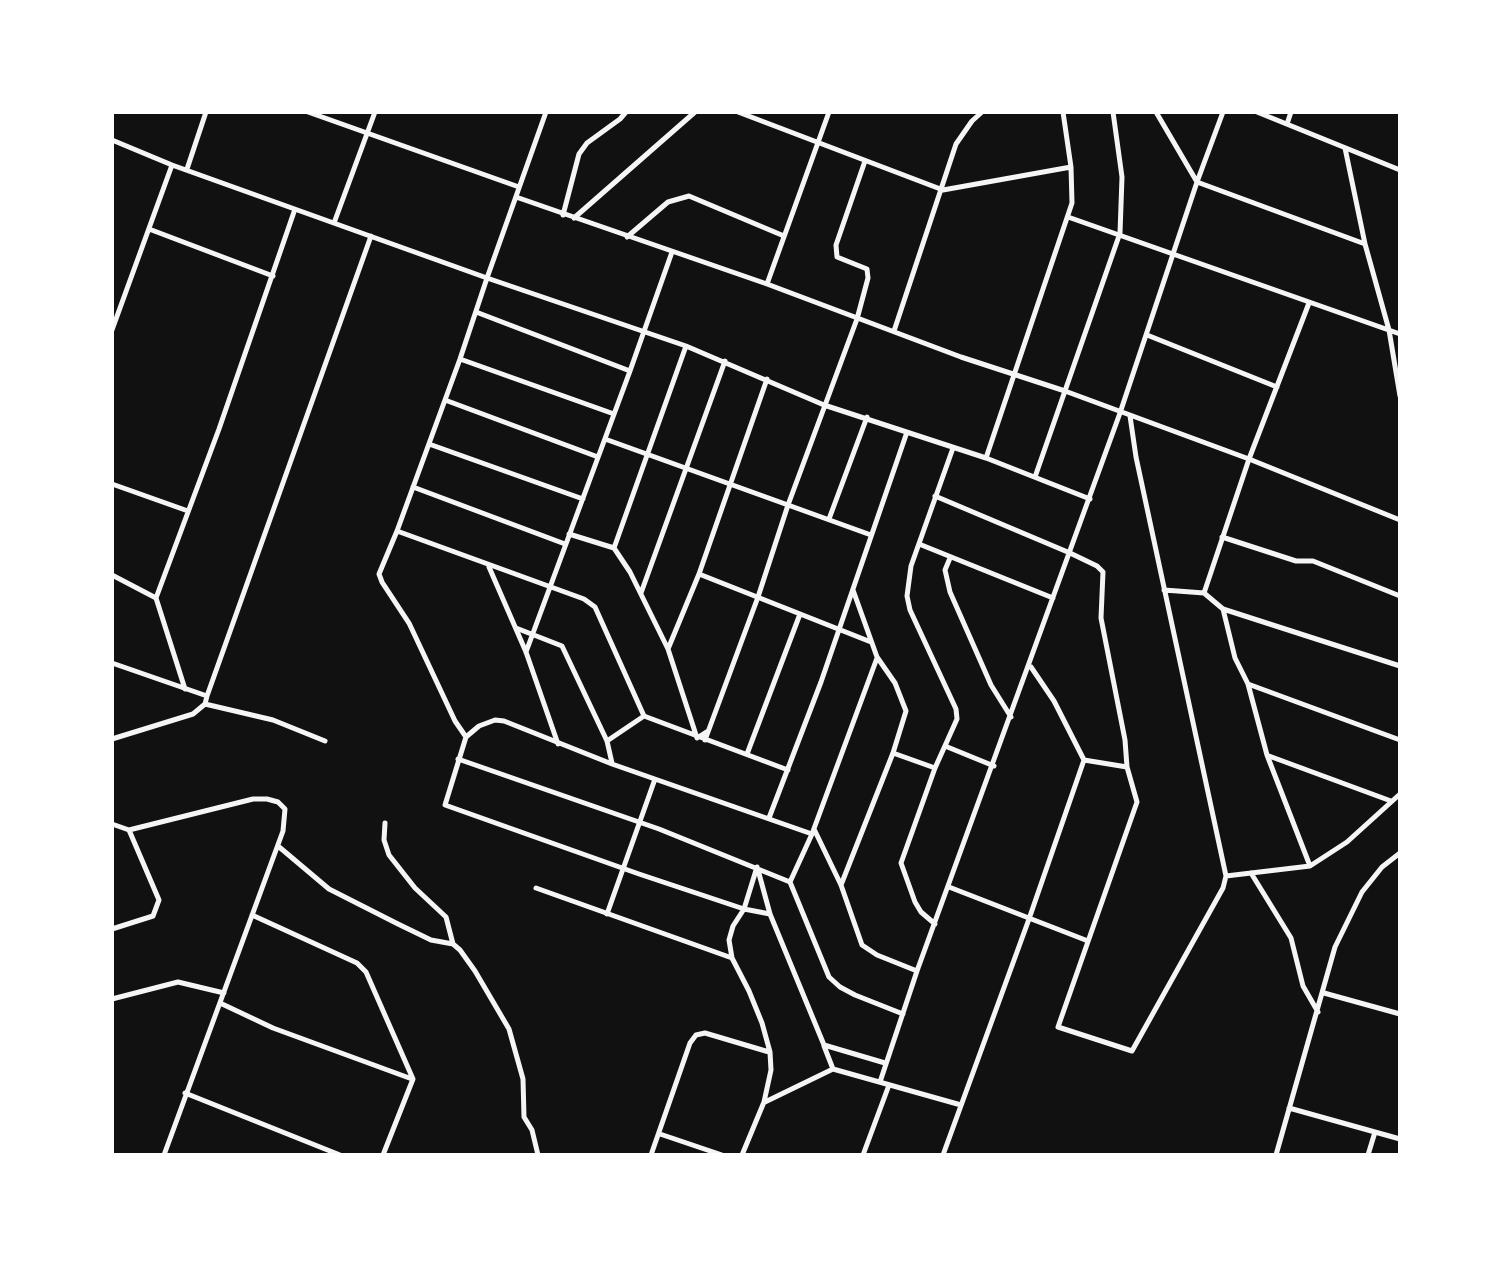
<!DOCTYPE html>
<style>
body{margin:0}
#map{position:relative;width:1512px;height:1267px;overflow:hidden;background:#111;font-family:Ubuntu,sans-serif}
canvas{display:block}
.frame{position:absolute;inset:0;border:114px solid #fff;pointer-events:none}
</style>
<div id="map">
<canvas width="1512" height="1267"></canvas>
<div class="frame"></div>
</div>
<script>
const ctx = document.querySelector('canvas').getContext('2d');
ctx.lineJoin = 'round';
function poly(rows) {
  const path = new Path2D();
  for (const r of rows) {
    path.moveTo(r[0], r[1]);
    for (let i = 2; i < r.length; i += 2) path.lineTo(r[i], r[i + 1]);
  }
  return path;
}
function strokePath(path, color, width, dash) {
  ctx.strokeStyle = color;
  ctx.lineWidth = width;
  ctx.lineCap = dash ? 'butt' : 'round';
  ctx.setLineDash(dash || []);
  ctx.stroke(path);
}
strokePath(poly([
 [308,112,519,187],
 [738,112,943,190,1071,167],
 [1156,112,1197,182,1365,244],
 [1257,112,1400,170],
 [1287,124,1291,112],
 [112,140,172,165,487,278,546,112],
 [1345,148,1365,244,1389,330,1400,396],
 [865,161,836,245,837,257,867,269,868,278,857,319,788,505,871,535],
 [187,169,206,112],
 [516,197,767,284,961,357,1065,391,1249,459,1400,520],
 [563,215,579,154,587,143,620,119,626,112],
 [1068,217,1400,334],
 [574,218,695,112],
 [334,223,375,112],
 [149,229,273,276],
 [627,237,668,202,689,196,784,236],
 [767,284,829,112],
 [476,312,630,371,672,252],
 [112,330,172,165],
 [894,331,956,144,972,121,982,112],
 [1147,335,1277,387],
 [460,359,614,414],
 [445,400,598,457],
 [605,439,788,505,758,597,705,740],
 [429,444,583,499],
 [986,458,1072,203,1071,167,1063,112],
 [1035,477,1120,233,1122,177,1113,112],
 [112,484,188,511],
 [413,487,565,544],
 [935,496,1070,553,1097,566,1103,572,1101,618,1125,740,1127,767,1137,802,1058,1027,1132,1051,1223,888,1226,876,1136,457,1130,416],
 [829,519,867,417],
 [397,531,460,359,487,278,686,346,824,405,986,458,1090,499],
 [569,534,614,548,630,572,668,649,699,574,871,642],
 [1222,537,1296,561,1313,561,1400,596],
 [919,544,1053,598],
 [614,548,686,346],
 [950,558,945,570,950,592,991,685,1011,717],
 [489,567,526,652,558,744],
 [699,574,767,379],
 [112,575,156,598],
 [1164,590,1204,593,1223,609,1400,666],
 [641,593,725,361],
 [1204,593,1249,459,1309,303],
 [1223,609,1235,658,1248,684,1267,755,1310,866],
 [516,628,562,646,607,741,612,763],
 [668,649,697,738,708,731],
 [526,652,630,371],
 [112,663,207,696,205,704],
 [1248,684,1400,740],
 [185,689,156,598,219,429,295,209],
 [207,696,371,236],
 [205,704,273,720,325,741],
 [466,737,455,721,409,623,382,582,379,574,397,531,584,599,595,607,644,716],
 [112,739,193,714,205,704],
 [607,741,644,716,788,770],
 [945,746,994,766],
 [893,753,935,768],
 [747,754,800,614],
 [1269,756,1391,801],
 [458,759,659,829,790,882,829,977,840,987,855,995,903,1014],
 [1084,760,1127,767],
 [769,818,821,682,907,432],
 [385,823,384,840,389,855,415,888,446,917,453,944],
 [112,824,129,830,253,799,267,799,278,802,285,809,283,831,164,1155],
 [814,829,841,885,862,945,877,955,917,971],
 [278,846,329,889,398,924,431,940,453,944,460,950,475,971,509,1029,523,1079,524,1117,532,1130,538,1155],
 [758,870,770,914,824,1045,885,1063],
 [1251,873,1291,938,1303,986,1318,1012],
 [1226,876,1310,866,1347,842,1400,794],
 [790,882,812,834,877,658],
 [841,885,893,753,906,711,895,683,877,657,853,590],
 [949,887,1088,941],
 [536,888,732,958],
 [607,914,655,779],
 [770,914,744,909,639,874,445,805,466,737,479,726,495,720,504,721,612,764,812,834],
 [252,915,357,963,366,972,413,1079,383,1155],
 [935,924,921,912,915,902,901,863,935,768,957,719,956,709,910,610,907,596,911,566,953,448],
 [112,929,153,916,159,900,129,830],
 [1324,993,1400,1014],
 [112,999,178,982,224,993],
 [220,1003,273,1028,412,1079],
 [824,1046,833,1069],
 [880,1082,917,971,1120,413,1197,182,1223,112],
 [185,1093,340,1155],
 [765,1102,833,1069,961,1105],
 [1289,1108,1400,1139],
 [660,1134,722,1155],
 [651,1155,690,1043,696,1035,705,1033,769,1052],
 [742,1155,764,1102,771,1070,770,1052,762,1023,749,991,732,958,729,940,733,926,744,909,757,867],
 [863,1155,889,1085],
 [943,1155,1029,919,1084,760,1054,701,1031,667],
 [1276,1155,1335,947,1362,892,1382,867,1400,853],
 [1368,1155,1375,1132]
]), '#f5f5f5', 5);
</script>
